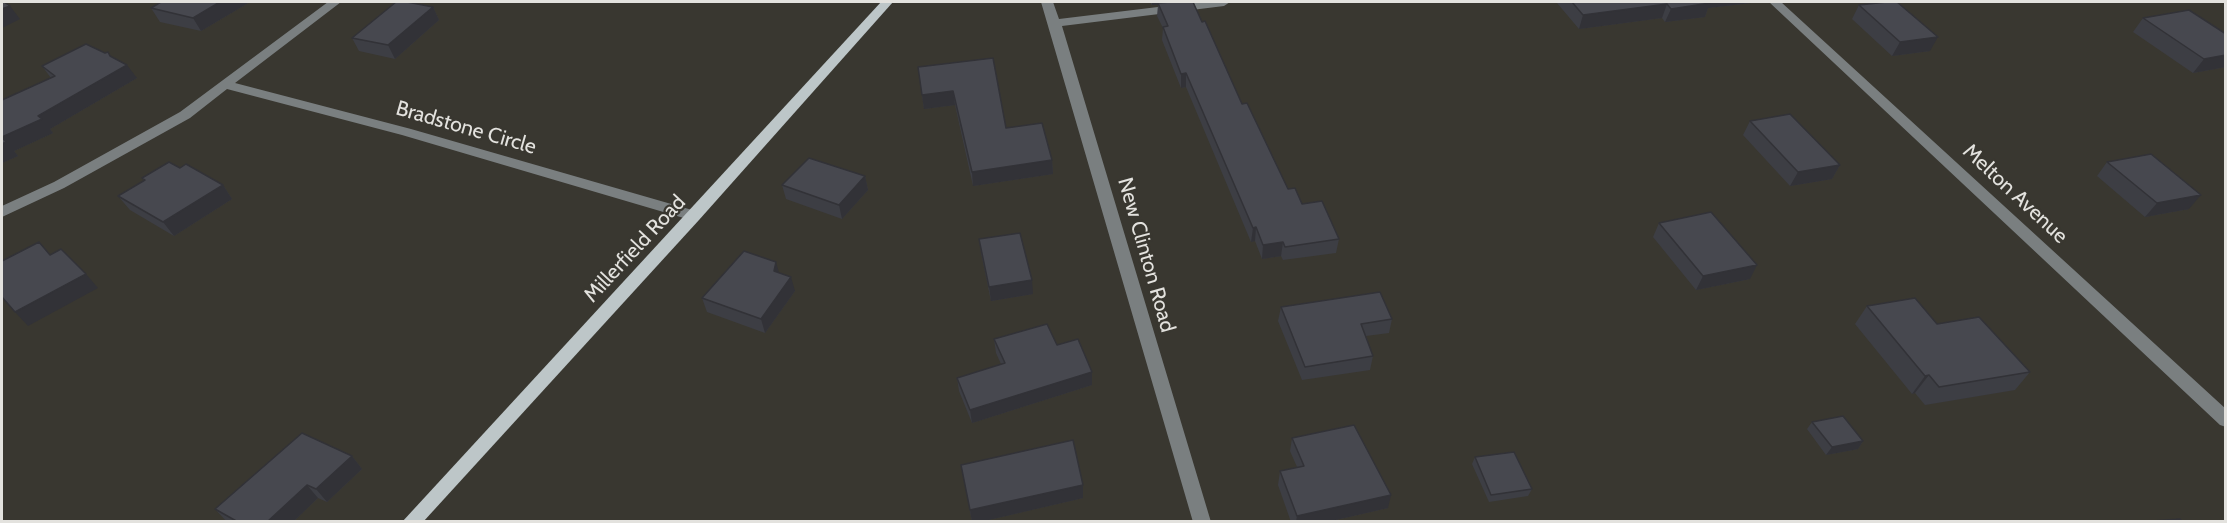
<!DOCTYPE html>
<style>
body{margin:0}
#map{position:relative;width:2227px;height:523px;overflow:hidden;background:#393730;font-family:Cabin,sans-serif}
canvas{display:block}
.frame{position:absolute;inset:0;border:3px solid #e3e2de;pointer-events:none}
</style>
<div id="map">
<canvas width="2227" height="523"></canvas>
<div class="frame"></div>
</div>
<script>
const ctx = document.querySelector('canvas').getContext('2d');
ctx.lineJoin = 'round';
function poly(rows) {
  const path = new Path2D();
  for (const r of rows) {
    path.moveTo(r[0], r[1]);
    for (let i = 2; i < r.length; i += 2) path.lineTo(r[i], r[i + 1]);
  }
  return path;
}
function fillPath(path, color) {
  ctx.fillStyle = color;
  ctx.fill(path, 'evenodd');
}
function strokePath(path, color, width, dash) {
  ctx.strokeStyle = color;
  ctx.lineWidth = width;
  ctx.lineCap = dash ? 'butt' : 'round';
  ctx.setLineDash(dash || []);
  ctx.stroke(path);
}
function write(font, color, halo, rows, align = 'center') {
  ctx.font = font + ' Cabin,sans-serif';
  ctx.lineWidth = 4.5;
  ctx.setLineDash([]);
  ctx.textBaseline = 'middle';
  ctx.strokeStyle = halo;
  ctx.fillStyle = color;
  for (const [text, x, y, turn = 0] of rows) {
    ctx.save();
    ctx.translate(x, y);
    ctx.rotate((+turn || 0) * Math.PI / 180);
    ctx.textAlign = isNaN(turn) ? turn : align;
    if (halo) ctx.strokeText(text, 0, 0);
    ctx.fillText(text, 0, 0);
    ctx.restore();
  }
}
fillPath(poly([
 [328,2,341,2,235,83,411,129,699,212,701,216,694,221,402,135,227,89,190,118,64,188,2,217,2,206,54,182,180,112,328,2],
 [1041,2,1053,2,1059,19,1199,2,1230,2,1224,6,1062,26,1211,522,1193,522,1041,2],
 [1769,2,1781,2,2226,409,2226,427,2220,425,1769,2]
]), '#7a7f80');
fillPath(poly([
 [881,2,893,2,699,220,423,522,402,522,881,2]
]), '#bdc6c8');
fillPath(poly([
 [250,2,201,31,160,22,151,8],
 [1150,2,1193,2,1242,104,1288,189,1339,239,1336,253,1283,260,1281,256,1262,259,1255,241,1251,242,1186,87,1181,88,1162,40,1163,28,1157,16,1158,5,1152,5],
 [1557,2,1752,2,1751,3,1708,8,1705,17,1665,22,1662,18,1579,29,1557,3],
 [1859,5,1930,51,1892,56,1852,19],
 [433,7,439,20,395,59,359,51,352,38],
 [2143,18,2226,34,2226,67,2193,73,2133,32],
 [112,57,137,78,50,129,53,133,14,151,18,156,2,163,51,78,42,66],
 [918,67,1052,160,1053,174,973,186,955,105,924,109],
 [1750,121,1840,165,1832,179,1790,186,1743,135],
 [2107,162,2189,209,2145,217,2097,176],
 [180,168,223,185,232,199,174,236,130,210,118,196,144,181,142,178],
 [865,176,868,190,842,219,786,199,782,185],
 [1659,223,1750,279,1696,290,1653,237],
 [979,239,1033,294,991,301,981,253],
 [779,273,795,291,765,333,707,312,702,298],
 [1867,306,1937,324,2030,372,2015,390,1925,405,1915,393,1912,394,1855,324],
 [1281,307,1392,319,1389,333,1366,336,1373,356,1370,370,1302,380,1278,321],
 [994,339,1057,345,1092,385,972,423,959,391,957,378,1001,364,996,353],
 [1812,422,1863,441,1858,449,1826,455,1807,429],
 [1292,438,1388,508,1327,522,1291,522,1278,485,1280,471,1297,467,1290,451],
 [352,456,362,469,327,502,318,498,293,522,227,522,215,509],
 [1475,457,1532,489,1528,496,1489,502,1472,464],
 [961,465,1083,485,1083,498,980,522,972,522]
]), '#3d3e44');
fillPath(poly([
 [220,2,250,2,201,31,193,18],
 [1152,2,1185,2,1158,3,1158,5,1152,5],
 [1701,2,1752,2,1751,3,1708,8,1705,17,1665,22,1671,9],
 [1667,4,1662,18,1579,29,1583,15],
 [10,6,20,19,2,28,2,9],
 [433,7,439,20,395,59,388,45],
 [1938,37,1930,51,1892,56,1900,42],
 [108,52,118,66,127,65,137,78,50,129,53,133,14,151,18,156,2,163,2,137,38,116],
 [2226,55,2226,67,2193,73,2204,59],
 [1186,73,1186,87,1181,88,1181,74],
 [953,91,955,105,924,109,922,95],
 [1052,160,1053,174,973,186,972,172],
 [1840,165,1832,179,1790,186,1798,172],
 [865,176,868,190,842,219,839,205],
 [223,185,232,199,174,236,163,222],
 [2201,195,2189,209,2145,217,2157,203],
 [1256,227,1255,241,1251,242,1253,228],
 [1283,242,1281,256,1262,259,1263,245],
 [776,262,780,276,774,271],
 [1757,265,1750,279,1696,290,1703,276],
 [86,274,98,288,28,326,15,312],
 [791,277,795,291,765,333,761,319],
 [1032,280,1033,294,991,301,989,287],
 [1092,372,1092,385,972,423,970,410],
 [1929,375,1915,393,1912,394,1925,376],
 [1863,441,1858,449,1826,455,1832,447],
 [352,456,362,469,327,502,316,489],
 [307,485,318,498,293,522,267,522],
 [1083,485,1083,498,980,522,972,522,970,510],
 [1391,495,1388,508,1327,522,1296,522,1297,516]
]), '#323237');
const building = poly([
 [2,2,4,2,10,6,2,9,2,2],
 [161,2,220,2,193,18,151,8,161,2],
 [396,2,407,2,433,7,388,45,352,38,396,2],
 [1170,2,1193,2,1202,22,1205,21,1242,104,1247,103,1288,189,1295,188,1302,204,1322,201,1339,239,1285,247,1283,242,1263,245,1256,227,1253,228,1186,73,1181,74,1163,27,1168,26,1158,3,1170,2],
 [1572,2,1709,2,1710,3,1671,9,1667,4,1583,15,1572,2],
 [1887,2,1897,2,1938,37,1900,42,1859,5,1887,2],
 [2189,10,2226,34,2226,55,2204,59,2143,18,2189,10],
 [86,44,105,53,108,52,110,56,127,65,38,116,42,119,2,137,2,100,55,76,42,66,86,44],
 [993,58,1006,128,1042,123,1052,160,972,172,953,91,922,95,918,67,993,58],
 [1790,114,1840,165,1798,172,1750,121,1790,114],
 [2,137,6,142,2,144,2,137],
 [2151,154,2201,195,2157,203,2107,162,2151,154],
 [809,158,865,176,839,205,782,185,809,158],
 [169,162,180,168,186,164,223,185,163,222,118,196,145,180,142,178,169,162],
 [1711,212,1757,265,1703,276,1659,223,1711,212],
 [1020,233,1032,280,989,287,979,239,1020,233],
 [39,242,50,255,61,249,86,274,15,312,2,297,2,261,39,242],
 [744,251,776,262,774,271,791,277,761,319,702,298,744,251],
 [1380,292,1392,319,1361,324,1373,356,1305,367,1281,307,1380,292],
 [1915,298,1937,324,1979,317,2030,372,1939,387,1929,375,1925,376,1867,306,1915,298],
 [1047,324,1057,345,1078,339,1092,372,970,410,957,378,1005,363,994,339,1047,324],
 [1843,416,1863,441,1832,447,1812,422,1843,416],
 [1354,425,1391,495,1297,516,1280,471,1304,466,1292,438,1354,425],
 [302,433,352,456,316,489,307,485,267,522,238,522,215,509,302,433],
 [1073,440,1083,485,970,510,961,465,1073,440],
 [1514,452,1532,489,1491,495,1475,457,1514,452],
 [2180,519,2182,522,2140,522,2180,519]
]);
fillPath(building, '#47484f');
strokePath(building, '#323237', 1.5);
write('21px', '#e3e2de', '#393730', [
 ["Bradstone Circle",466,128,16],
 ["Melton Avenue",2015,194,43],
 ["Millerfield Road",635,249,-47],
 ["New Clinton Road",1146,255,74]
]);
</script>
